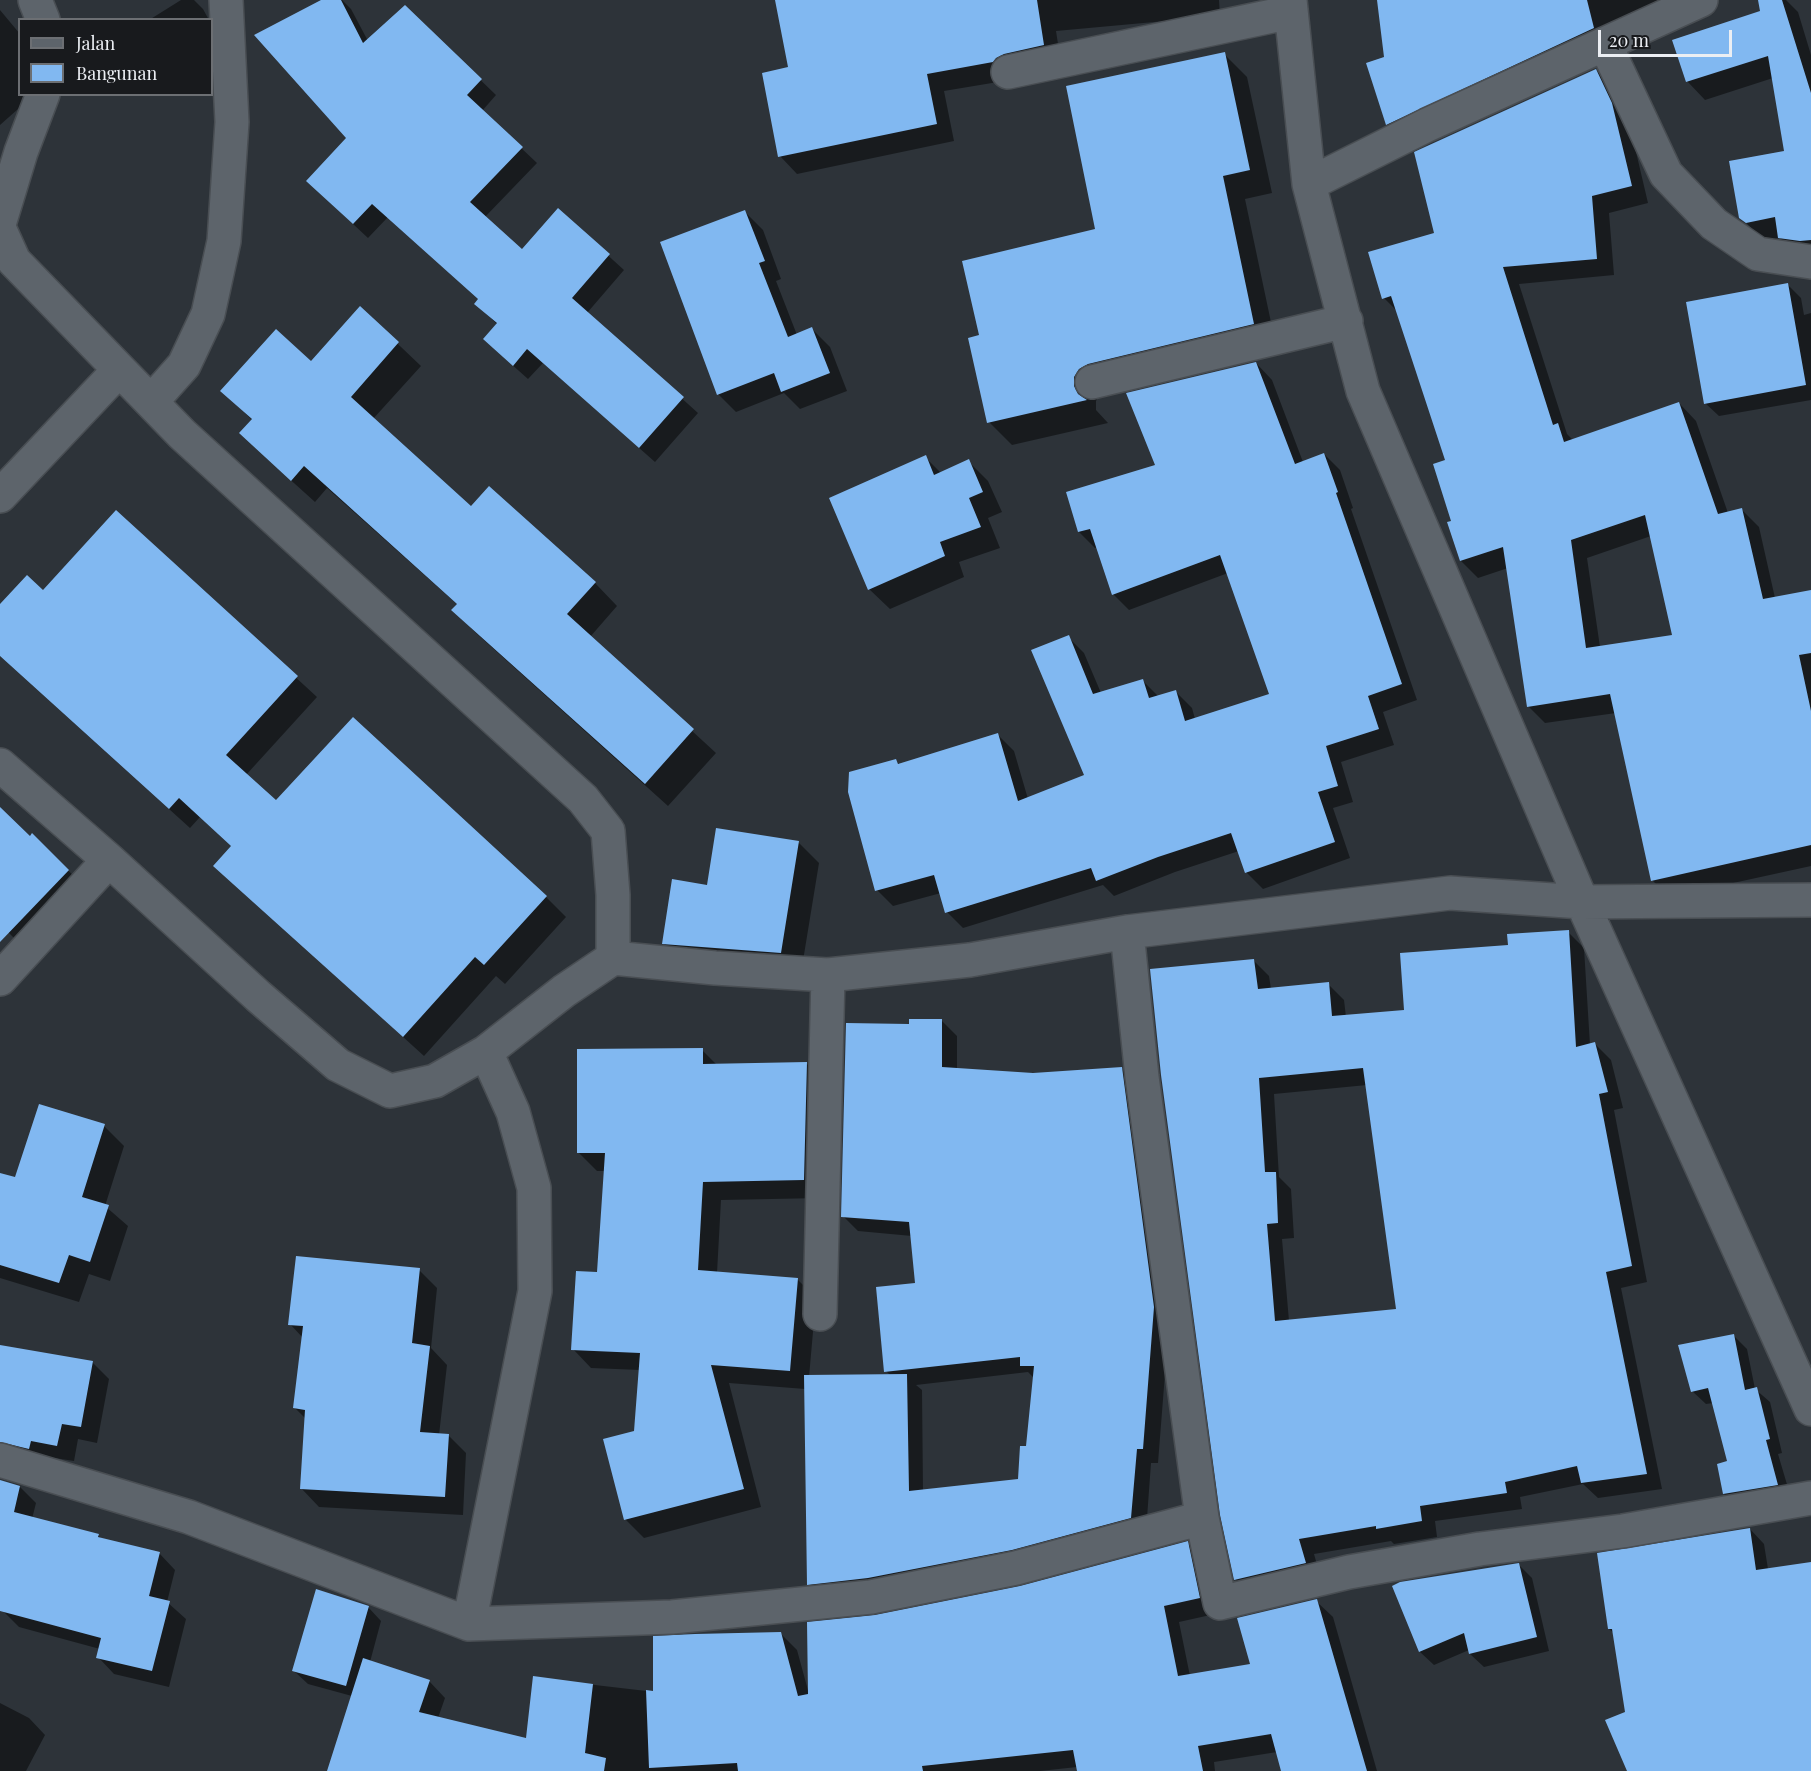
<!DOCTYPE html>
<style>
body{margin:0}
#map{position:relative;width:1811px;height:1771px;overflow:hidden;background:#2d3339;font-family:"Playfair Display",serif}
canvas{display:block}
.legend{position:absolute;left:18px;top:18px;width:195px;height:78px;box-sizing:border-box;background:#181a1d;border:2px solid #6c6f73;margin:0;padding:8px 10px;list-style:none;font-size:18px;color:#ebeef3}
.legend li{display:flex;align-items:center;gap:12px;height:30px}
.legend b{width:30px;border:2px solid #6c6f73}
.scale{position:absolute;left:1598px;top:30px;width:134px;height:27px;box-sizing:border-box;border:3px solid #ebeef3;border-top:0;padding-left:8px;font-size:18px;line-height:21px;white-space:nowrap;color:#ebeef3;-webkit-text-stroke:4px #181a1d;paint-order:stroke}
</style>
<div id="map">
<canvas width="1811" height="1771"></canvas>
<ul class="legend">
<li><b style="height:8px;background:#5d646b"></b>Jalan</li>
<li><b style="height:16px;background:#81b8f1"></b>Bangunan</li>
</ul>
<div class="scale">20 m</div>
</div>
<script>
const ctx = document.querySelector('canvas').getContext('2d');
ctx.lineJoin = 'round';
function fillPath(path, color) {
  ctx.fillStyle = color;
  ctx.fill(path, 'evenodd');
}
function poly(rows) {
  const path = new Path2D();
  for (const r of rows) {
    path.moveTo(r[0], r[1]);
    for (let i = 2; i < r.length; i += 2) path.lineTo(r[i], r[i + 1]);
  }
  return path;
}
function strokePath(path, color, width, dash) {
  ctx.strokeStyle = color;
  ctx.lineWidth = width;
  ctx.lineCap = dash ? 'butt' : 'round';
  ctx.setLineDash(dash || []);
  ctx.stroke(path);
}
fillPath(poly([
 [181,0,194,0,203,9,209,20,149,20],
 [325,0,342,0,351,9,368,41,405,7,496,95,482,111,537,163,485,217,522,251,558,210,624,270,587,313,698,413,655,462,543,363,528,379,500,354,498,325,476,304,479,300,388,217,368,238,323,196,349,138],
 [777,0,1219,0,1220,16,1056,31,1061,63,1010,80,944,91,954,141,797,174,780,156,790,68],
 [1379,0,1658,0,1657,23,1404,140,1387,124,1386,58],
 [1759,0,1786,0,1798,12,1811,55,1811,258,1798,256,1780,238,1765,241,1740,217,1786,152,1773,78,1705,100,1687,81,1762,12],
 [0,10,20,34,20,94,35,94,0,125],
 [212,24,222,62,212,69],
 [1224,54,1247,77,1272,193,1245,199,1276,346,1101,392,1096,401,1096,410,1108,423,1012,445,989,422,980,336,1097,230],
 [1596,70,1613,88,1629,122,1648,203,1609,213,1614,275,1519,284,1567,434,1573,440,1679,403,1696,421,1728,513,1742,510,1759,527,1775,598,1811,591,1811,866,1669,897,1652,880,1616,713,1545,723,1528,706,1508,568,1478,578,1461,561,1449,523,1453,522,1447,461,1399,313,1384,298,1436,234],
 [1651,536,1674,636,1600,647,1587,558],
 [745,212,763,230,781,279,776,281,797,335,812,329,830,347,847,391,800,409,784,393,736,412,718,394],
 [1788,285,1801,298,1804,315,1811,313,1811,400,1719,416,1705,403],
 [360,308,421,366,373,419,472,508,595,583,617,606,590,637,716,753,668,806,476,633,453,610,458,605,327,488,315,502,264,456,253,421,223,391,311,363],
 [1256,363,1272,380,1303,462,1324,454,1340,470,1353,508,1351,509,1417,700,1383,712,1394,745,1341,762,1353,802,1333,808,1350,858,1263,889,1247,873,1239,851,1175,872,1114,896,1103,885,963,928,947,912,941,893,893,906,877,890,896,761,900,765,998,735,1014,751,1028,799,1086,776,1068,637,1084,653,1101,693,1142,680,1159,697,1176,692,1192,708,1195,719,1271,695,1228,573,1129,610,1113,594,1097,547,1095,548,1079,532,1157,466],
 [925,457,941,473,968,461,988,481,1002,512,988,518,1000,548,959,562,964,577,890,609,869,589],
 [116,512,317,697,246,775,276,802,546,897,566,917,505,984,496,976,424,1056,215,866,232,847,200,817,190,828,0,656,0,606,44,592],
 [0,809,30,838,32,835,82,884,22,946,0,924],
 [799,843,819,863,801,973,684,964,663,943,708,887],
 [1568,932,1584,948,1590,1045,1595,1044,1611,1060,1623,1108,1614,1110,1647,1282,1621,1288,1662,1489,1598,1498,1583,1484,1520,1497,1522,1509,1435,1521,1437,1537,1394,1544,1391,1541,1314,1554,1321,1579,1252,1596,1236,1580,1253,960,1269,976,1271,989,1328,984,1344,1000,1346,1017,1406,1012,1509,946],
 [1367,1085,1398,1310,1289,1321,1282,1239,1294,1238,1291,1189,1279,1177,1274,1094],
 [942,1021,957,1036,957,1070,1033,1075,1122,1069,1137,1084,1169,1323,1158,1463,1151,1463,1146,1532,823,1599,808,1584,805,1389,729,1383,761,1507,644,1538,626,1520,640,1370,591,1368,573,1349,599,1274,605,1171,597,1171,579,1153,702,1050,717,1065,807,1064,825,1082,822,1198,721,1200,717,1273,797,1279,816,1298,809,1377,890,1375,886,1371,917,1284,912,1236,858,1231,843,1216,910,1025],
 [1028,1372,1034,1378,1028,1448,1019,1480,923,1491,922,1390,916,1385],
 [104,1126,124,1146,105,1206,128,1226,110,1281,89,1274,79,1302,0,1278,0,1174,16,1178],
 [419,1270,437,1288,431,1348,447,1365,439,1435,448,1435,466,1453,463,1515,319,1507,301,1488,306,1419,295,1408,303,1338,290,1324],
 [1734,1336,1747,1349,1755,1389,1770,1402,1782,1453,1778,1454,1791,1498,1738,1507,1724,1494,1728,1462,1713,1403,1706,1404,1692,1391],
 [0,1346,92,1362,109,1379,97,1443,78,1439,74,1461,48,1457,46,1465,0,1468],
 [0,1481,20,1487,36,1503,32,1519,98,1535,102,1540,159,1553,175,1570,167,1602,186,1619,169,1687,114,1674,98,1657,100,1649,19,1627,3,1611,0,1593],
 [1750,1529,1764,1544,1768,1569,1811,1563,1811,1771,1628,1771,1626,1713,1615,1634,1609,1629],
 [1187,1543,1203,1559,1215,1614,1179,1622,1190,1676,1252,1665,1316,1601,1333,1617,1377,1771,1283,1771,1277,1752,1214,1762,1215,1771,1078,1771,1077,1767,1040,1771,329,1771,352,1696,308,1684,294,1671,368,1607,381,1621,370,1662,429,1681,445,1698,438,1718,528,1740,535,1678,655,1692,781,1634,797,1650,809,1694,875,1617,1020,1588],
 [1519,1565,1532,1578,1549,1651,1484,1667,1470,1654,1469,1650,1434,1665,1420,1652,1394,1587],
 [0,1703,29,1718,45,1735,26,1771,0,1771]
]), '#0007');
fillPath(poly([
 [321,0,341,0,363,43,405,5,482,79,467,95,523,147,470,202,522,249,558,208,610,254,572,298,684,397,639,448,527,349,513,366,483,339,497,323,474,304,478,299,372,204,353,224,306,181,346,138,254,35],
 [775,0,1037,0,1044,45,1004,54,996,58,993,62,927,74,937,124,778,157,762,73,788,67],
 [1377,0,1587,0,1594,28,1386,125,1366,63,1384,57],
 [1758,0,1782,0,1811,93,1811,240,1800,241,1778,238,1775,217,1746,223,1739,218,1729,161,1784,151,1768,56,1686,82,1672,40,1760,11],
 [1225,52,1250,170,1223,176,1254,324,1088,364,1079,369,1074,377,1074,386,1078,394,1087,400,987,423,968,338,979,335,962,261,1095,229,1066,86],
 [1596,69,1612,103,1632,186,1592,196,1597,259,1503,267,1553,425,1558,423,1564,442,1679,402,1718,514,1742,508,1763,599,1811,590,1811,653,1799,655,1811,711,1811,845,1651,881,1610,694,1527,707,1503,547,1460,561,1447,522,1451,521,1433,464,1445,460,1391,296,1382,299,1368,252,1434,233,1414,152],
 [1645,515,1672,635,1586,648,1571,540],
 [745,210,765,261,759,263,788,337,812,327,830,373,781,392,774,373,717,395,660,242],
 [1788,283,1806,385,1704,404,1686,302],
 [360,306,399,342,351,397,471,506,489,486,596,582,567,614,694,729,645,784,451,610,457,604,304,466,291,481,239,433,252,419,220,391,276,329,311,361],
 [1256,362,1295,464,1324,453,1338,492,1336,493,1402,684,1368,696,1379,729,1326,746,1338,786,1318,792,1335,842,1245,873,1231,833,1158,857,1096,881,1091,868,945,913,934,875,875,891,848,792,849,772,896,759,898,764,998,733,1018,801,1084,775,1031,650,1069,635,1093,694,1143,679,1149,698,1176,690,1185,721,1269,694,1220,555,1112,595,1090,529,1078,532,1066,492,1155,465,1126,393],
 [926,455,934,475,969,459,983,492,969,498,981,527,940,542,945,556,868,590,829,498],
 [116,510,298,676,226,755,276,800,353,717,547,896,484,965,475,957,403,1037,213,866,231,846,179,798,169,809,0,656,0,604,27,575,43,590],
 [0,807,30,836,32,833,69,870,0,942],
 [716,828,799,841,781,953,662,944,672,879,707,885],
 [1569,930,1576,1047,1595,1042,1608,1092,1599,1094,1632,1266,1606,1272,1647,1474,1581,1483,1577,1466,1505,1482,1507,1493,1420,1506,1422,1521,1376,1529,1376,1526,1299,1539,1306,1563,1234,1580,1220,1515,1161,1075,1150,969,1254,959,1258,989,1329,982,1332,1016,1404,1010,1400,953,1508,945,1507,934],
 [1363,1068,1396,1309,1275,1321,1267,1224,1278,1223,1276,1172,1265,1172,1259,1078],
 [909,1019,942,1019,942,1067,1033,1073,1122,1067,1154,1307,1143,1449,1137,1449,1131,1518,1012,1550,868,1578,807,1585,804,1375,907,1374,909,1491,1018,1479,1020,1446,1026,1446,1034,1366,1020,1366,1020,1357,884,1372,876,1287,915,1283,909,1222,841,1217,846,1023,909,1024],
 [703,1048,703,1064,807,1062,804,1180,703,1182,698,1270,798,1278,790,1371,711,1365,744,1489,624,1520,603,1439,634,1431,640,1353,571,1350,576,1271,597,1272,605,1153,577,1153,577,1049],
 [39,1104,105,1124,82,1197,109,1205,90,1262,69,1255,59,1283,0,1265,0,1173,15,1177],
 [296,1256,420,1268,412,1343,430,1346,420,1432,449,1434,445,1497,300,1489,305,1410,293,1408,303,1326,288,1325],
 [1734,1334,1745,1390,1757,1387,1770,1439,1766,1440,1778,1485,1723,1494,1717,1464,1727,1461,1708,1388,1691,1392,1678,1345],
 [0,1345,93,1361,81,1427,62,1424,57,1446,31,1441,29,1449,0,1442],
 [0,1480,20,1486,14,1512,99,1534,98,1537,160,1552,149,1596,170,1601,152,1671,96,1658,101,1638,0,1611],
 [1750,1528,1756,1570,1811,1562,1811,1771,1627,1771,1605,1720,1625,1712,1612,1629,1608,1629,1597,1553],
 [1188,1541,1200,1598,1164,1606,1178,1676,1250,1664,1237,1618,1317,1599,1367,1771,1281,1771,1271,1734,1198,1746,1203,1771,1077,1771,1073,1750,922,1766,923,1771,738,1771,737,1763,649,1768,646,1690,653,1691,653,1636,695,1634,781,1632,798,1696,808,1694,807,1622,875,1615,1020,1586],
 [1519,1563,1537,1637,1469,1654,1464,1633,1419,1652,1392,1586,1400,1582],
 [316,1589,369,1606,346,1686,292,1671],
 [363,1658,430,1680,419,1712,526,1738,533,1676,593,1684,585,1753,606,1758,604,1771,327,1771]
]), '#81b8f1');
const minor = poly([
 [35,0,43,20],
 [1290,0,1309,184,1363,391,1582,902,1811,1409],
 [1605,44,1666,174,1714,224,1758,254,1811,262],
 [1008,72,1291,12],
 [1309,184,1427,125,1701,0],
 [0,221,21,152,43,94],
 [0,230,14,261,182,434,583,799,608,831,613,895,613,958],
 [1092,382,1346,321],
 [151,402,184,365,208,314,224,241,232,122,226,0],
 [0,496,119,370],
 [0,765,109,860,258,996,338,1065,390,1091,435,1081,486,1052,564,991,613,958,715,968,828,975,970,960,1127,932,1450,893,1582,902,1811,900],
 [1127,932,1142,1077,1202,1518,1220,1603,1349,1572,1480,1549,1623,1531,1811,1498],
 [0,979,109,860],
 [820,1314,828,975],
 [0,1460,189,1517,469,1624,672,1617,871,1597,1016,1568,1202,1518],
 [469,1624,535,1291,534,1188,513,1112,486,1052]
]);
strokePath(minor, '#494e53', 36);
strokePath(minor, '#5d646b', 33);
</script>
